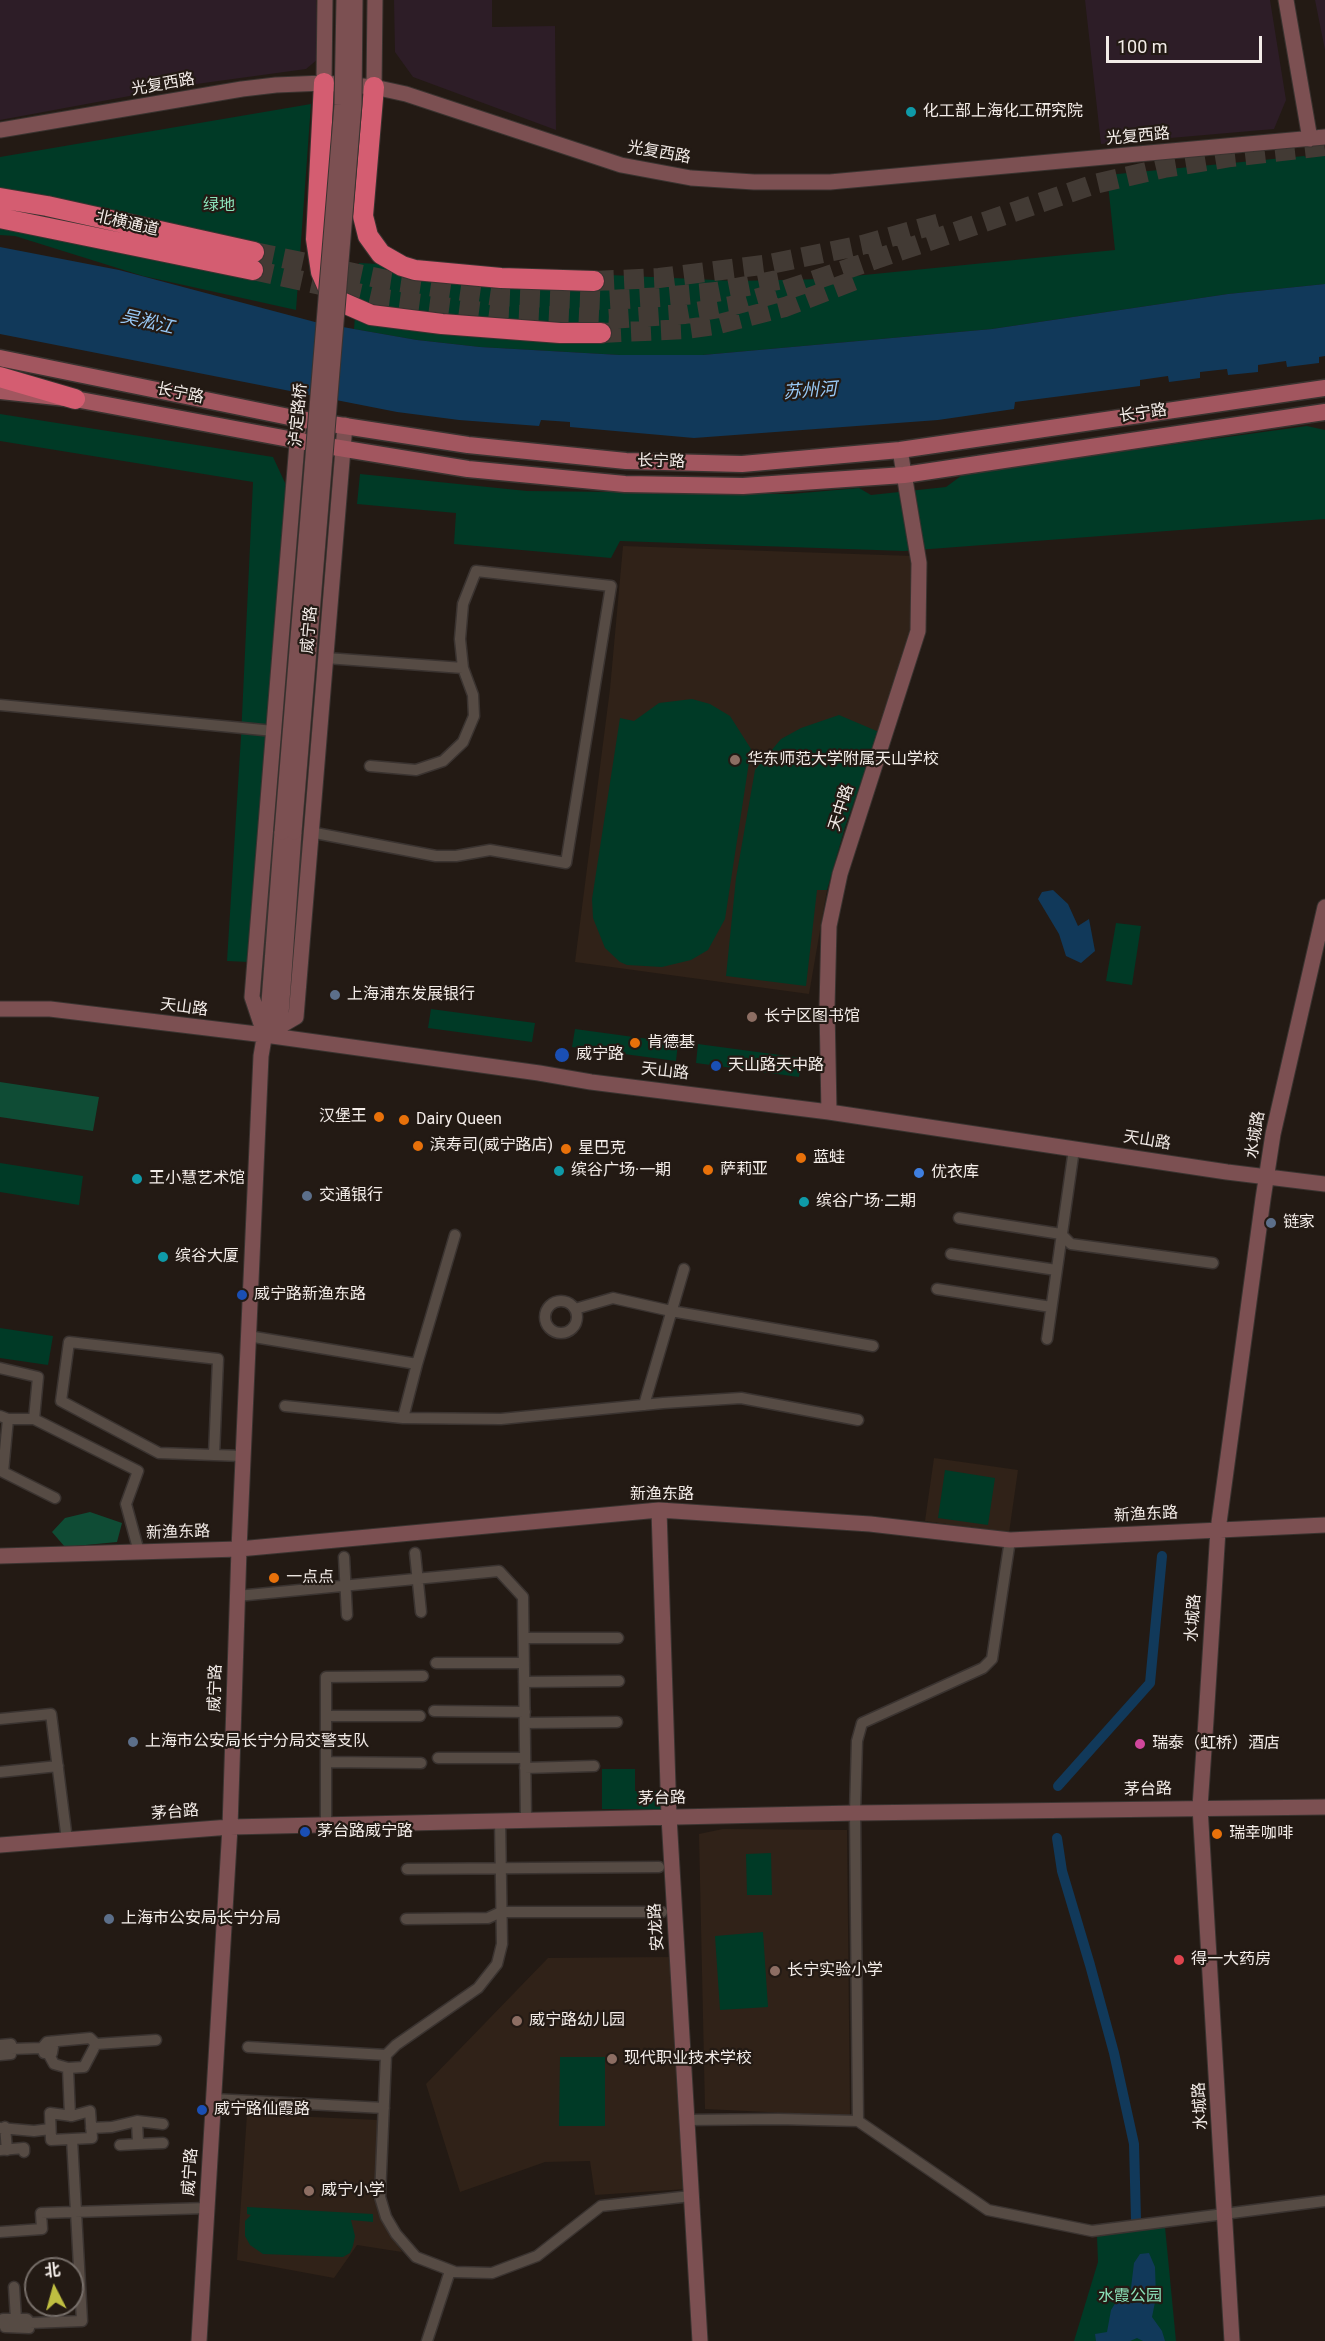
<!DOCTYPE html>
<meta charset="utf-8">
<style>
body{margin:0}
#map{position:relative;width:1325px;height:2341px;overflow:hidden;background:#231a14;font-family:Roboto,"Noto Sans SC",sans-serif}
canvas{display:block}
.north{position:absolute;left:24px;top:2257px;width:60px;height:60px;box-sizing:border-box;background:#231a14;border:2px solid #766e69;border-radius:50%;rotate:354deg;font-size:16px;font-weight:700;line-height:24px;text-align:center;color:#f3ece8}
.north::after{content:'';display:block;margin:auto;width:21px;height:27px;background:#bfbe41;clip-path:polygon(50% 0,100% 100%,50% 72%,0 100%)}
.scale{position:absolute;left:1106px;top:36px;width:156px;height:27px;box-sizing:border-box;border:3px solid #f3ece8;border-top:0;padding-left:8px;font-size:18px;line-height:21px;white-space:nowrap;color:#f3ece8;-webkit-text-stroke:4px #231a14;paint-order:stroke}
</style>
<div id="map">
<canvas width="1325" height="2341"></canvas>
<div class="north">北</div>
<div class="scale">100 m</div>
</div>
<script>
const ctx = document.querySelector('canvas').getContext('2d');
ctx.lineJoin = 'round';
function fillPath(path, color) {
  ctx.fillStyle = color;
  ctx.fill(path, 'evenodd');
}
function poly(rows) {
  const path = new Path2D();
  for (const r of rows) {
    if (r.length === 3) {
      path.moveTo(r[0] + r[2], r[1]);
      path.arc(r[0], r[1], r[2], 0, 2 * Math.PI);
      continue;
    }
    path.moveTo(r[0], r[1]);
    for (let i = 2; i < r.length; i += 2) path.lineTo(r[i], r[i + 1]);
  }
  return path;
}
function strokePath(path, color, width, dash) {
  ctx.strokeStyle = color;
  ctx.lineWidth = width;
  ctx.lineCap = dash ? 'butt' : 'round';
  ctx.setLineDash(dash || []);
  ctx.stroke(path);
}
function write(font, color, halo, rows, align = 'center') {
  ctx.font = font + ' Roboto,"Noto Sans SC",sans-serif';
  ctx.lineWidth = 4.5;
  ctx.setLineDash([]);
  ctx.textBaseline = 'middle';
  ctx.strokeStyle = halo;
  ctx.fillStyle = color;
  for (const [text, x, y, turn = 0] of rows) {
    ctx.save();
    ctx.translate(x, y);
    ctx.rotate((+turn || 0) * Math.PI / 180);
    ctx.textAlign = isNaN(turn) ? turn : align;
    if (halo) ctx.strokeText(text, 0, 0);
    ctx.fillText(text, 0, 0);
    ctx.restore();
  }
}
fillPath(poly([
 [0,0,316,0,318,59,306,69,189,85,0,120],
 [394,0,492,0,492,27,555,26,556,130,413,77,395,52],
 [1085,0,1270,0,1286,100,1274,129,1101,144],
 [1315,0,1325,0,1325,50]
]), '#2d1d27');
fillPath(poly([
 [623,546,913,556,915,622,903,665,845,827,827,890,809,994,575,962,610,689],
 [934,1458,1018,1470,1009,1533,925,1521],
 [723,1829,847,1830,850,2116,705,2109,699,1834],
 [672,1957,687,2189,595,2195,590,2161,545,2162,460,2192,426,2084,548,1958],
 [247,2114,378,2120,375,2181,377,2201,384,2222,402,2252,357,2245,334,2278,237,2260]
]), '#302218');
fillPath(poly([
 [311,104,296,310,143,276,15,236,0,235,0,157],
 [1325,154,1325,284,1228,294,992,329,703,355,620,355,480,347,417,340,354,329,359,263,736,281,824,279,1115,250,1107,175,1304,156,1308,158],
 [0,414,273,457,286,485,249,962,227,961,241,737,253,482,0,441],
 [1307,426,1325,430,1325,519,904,551,620,541,611,558,454,544,456,513,357,504,360,474,527,491,791,494,859,488,871,495,946,487,965,473],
 [692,699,710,704,730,716,751,749,725,919,708,950,691,960,662,967,627,965,620,962,605,948,593,918,592,899,620,718,634,721,659,703],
 [839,715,879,732,845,827,827,890,817,890,806,986,726,976,736,878,755,770,781,739,801,728],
 [1116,923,1141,926,1132,985,1106,981],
 [431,1009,535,1023,532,1042,428,1028],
 [575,1029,678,1043,676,1061,572,1047],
 [698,1044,802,1058,799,1077,696,1063],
 [0,1163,83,1176,79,1205,0,1192],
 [0,1328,53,1336,48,1365,0,1358],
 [945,1470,995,1478,988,1525,938,1518],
 [602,1769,635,1769,635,1791,661,1791,661,1809,602,1809],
 [771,1853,772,1895,747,1895,746,1854],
 [763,1932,768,2007,720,2010,715,1936],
 [560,2057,605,2057,605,2126,559,2126],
 [247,2207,373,2214,373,2222,351,2220,355,2236,353,2246,350,2253,343,2257,263,2254,250,2245,245,2236,245,2221,251,2215,247,2214],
 [1165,2227,1176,2341,1074,2341,1098,2262,1097,2236]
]), '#003a26');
fillPath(poly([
 [0,1082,99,1097,93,1131,0,1117],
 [90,1512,122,1523,117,1542,65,1547,52,1532,65,1518]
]), '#0f4c35');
fillPath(poly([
 [0,247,119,270,315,322,354,329,417,340,480,347,620,355,703,355,992,329,1228,294,1325,284,1325,356,1319,357,1319,363,1287,367,1286,361,1258,365,1258,372,1228,375,1227,369,1200,372,1200,378,1169,382,1168,376,1140,380,1140,386,1015,402,1014,409,938,420,694,438,570,427,570,422,541,420,539,426,459,420,397,412,0,334],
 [1053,890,1068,904,1078,926,1089,919,1095,951,1081,963,1066,956,1059,934,1038,899,1042,892],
 [1149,2253,1155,2267,1156,2297,1152,2317,1162,2331,1165,2341,1143,2341,1137,2338,1130,2341,1096,2341,1095,2334,1107,2332,1111,2310,1116,2302,1130,2296,1134,2263,1140,2254]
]), '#11395a');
strokePath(poly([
 [1058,1786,1150,1683,1162,1556],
 [1057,1838,1062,1871,1090,1965,1114,2053,1134,2144,1136,2220]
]), '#11395a', 10);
strokePath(poly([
 [254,252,387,280,497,296,608,300,662,297,716,292,783,279],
 [253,270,384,299,498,314,609,319,685,314,731,306,780,292,1095,184,1164,168,1231,157,1325,146],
 [594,281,659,278,770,264,862,245,940,223],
 [601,333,687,329,715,325,785,307,858,279]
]), '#423a34', 20, [20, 10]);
const street = poly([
 [0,705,274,731],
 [370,766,416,770,443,761,463,742,474,716,473,695,463,668],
 [310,832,436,856,456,856,490,850,566,863,611,586,476,571,463,604,460,639,463,668,326,658],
 [959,1218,1061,1234,1071,1244,1213,1263],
 [951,1254,1056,1270],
 [937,1289,1051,1307],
 [561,1317,16],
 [575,1309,613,1298,671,1311,873,1346],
 [248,1336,417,1364,403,1418,285,1406],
 [1047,1339,1074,1149],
 [417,1364,455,1235],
 [0,1368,38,1377,34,1419,138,1471,126,1504,139,1552],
 [644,1405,684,1269],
 [0,1416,8,1419,3,1472,55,1498],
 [403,1418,501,1419,663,1403,741,1398,858,1420],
 [8,1419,34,1419],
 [214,1455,218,1359,69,1342,61,1401,159,1453,214,1455,243,1456],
 [415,1553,421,1612],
 [344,1557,347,1615],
 [237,1596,499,1571,523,1597,526,1820],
 [524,1638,618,1638],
 [436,1663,524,1663],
 [524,1682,619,1681],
 [434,1711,525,1712],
 [326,1716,420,1716],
 [0,1719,51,1714,67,1840],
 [525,1723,617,1722],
 [438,1758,525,1758],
 [326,1762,421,1763],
 [525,1768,594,1766],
 [0,1772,58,1766],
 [500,1820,502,1944,497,1964,478,1988,396,2045,386,2055,380,2197,386,2217,396,2234,416,2257,455,2272,492,2273,537,2256,601,2206,691,2196],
 [326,1825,326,1677,423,1676],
 [407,1869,659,1867],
 [406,1919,488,1918,501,1912,662,1912],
 [47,2042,90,2038,96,2044,84,2067,68,2068,54,2064,48,2053],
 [96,2044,156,2040],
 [0,2045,11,2044,11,2054,0,2055],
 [248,2047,386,2055],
 [11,2049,42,2048,44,2053,52,2053,53,2047,47,2042,42,2048],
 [68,2068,70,2116],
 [213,2099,384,2108],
 [90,2111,92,2138,51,2140,50,2113,72,2116,90,2111],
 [687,2120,778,2119,858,2121,988,2210,1092,2231,1325,2201],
 [858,2121,855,1813,857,1741,862,1723,983,1668,992,1659,1010,1540],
 [5,2127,7,2150],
 [0,2128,34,2131,50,2129],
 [91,2128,112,2127,137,2121,163,2124],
 [138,2144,163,2143],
 [120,2145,138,2144,137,2121],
 [0,2150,24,2148,24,2152],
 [0,2232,42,2229,41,2213,207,2208],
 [14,2287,16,2319],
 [30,2323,27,2319,3,2319,5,2327,29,2328,30,2323,82,2321,72,2139],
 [427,2341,450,2271]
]);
const secondary = poly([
 [1286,0,1310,139],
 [324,83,325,0],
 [374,87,375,0],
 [0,130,242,89,276,85,324,83,374,87,406,94,621,165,691,178,754,182,830,182,1325,137],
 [0,1009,50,1009,265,1035,539,1073,591,1082,829,1112,1227,1172,1325,1184],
 [269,1031,281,1015,294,832],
 [264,1033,252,997,299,419],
 [265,1035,296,1017,345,425],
 [829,1112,827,1007,829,926,840,874,918,631,919,563,900,450],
 [659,1510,669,1817,700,2341],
 [0,1556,239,1549,659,1510,870,1524,1010,1540,1325,1525],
 [0,1845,230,1827,855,1813,1325,1807],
 [199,2341,230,1827,239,1549,261,1056,268,1015,282,832],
 [1232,2341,1200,1807,1206,1720,1218,1530,1263,1199,1273,1134,1325,907]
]);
const primary = poly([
 [0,358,299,419,468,445,626,461,742,464,900,450,1325,388],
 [0,391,75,399,321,445,468,469,625,484,743,486,904,475,1325,412]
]);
const highway = poly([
 [324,83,316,239,321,272,328,288,339,301,371,315,442,324,560,333,601,333],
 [374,87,363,216,368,236,381,254,402,266,415,270,501,278,594,281],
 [0,198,47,206,254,252],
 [0,218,253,270],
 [0,377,75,399]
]);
strokePath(street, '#3a3330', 13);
strokePath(secondary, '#3a3330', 17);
strokePath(primary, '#3a3330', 19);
strokePath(highway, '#3a3330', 22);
strokePath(street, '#564b44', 10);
strokePath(secondary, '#7c5052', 15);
strokePath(primary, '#a2565f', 16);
strokePath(highway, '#d45d71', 20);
const secondaryBridge = poly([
 [282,832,342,105,344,0],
 [294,832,354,104,355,0]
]);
strokePath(secondaryBridge, '#3a3330', 17, []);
strokePath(secondaryBridge, '#7c5052', 15);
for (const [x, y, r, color] of [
 [911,112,6,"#0f9aa8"],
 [735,760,6,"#8d6e63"],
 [335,995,6,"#5c6f8a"],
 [752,1017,6,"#8d6e63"],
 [635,1043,6,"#e8710a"],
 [562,1055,8,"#1a4fb4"],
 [716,1066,6,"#1a4fb4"],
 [379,1117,6,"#e8710a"],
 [404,1120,6,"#e8710a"],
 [418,1146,6,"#e8710a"],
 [566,1149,6,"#e8710a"],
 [801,1158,6,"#e8710a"],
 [708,1170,6,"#e8710a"],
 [559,1171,6,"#0f9aa8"],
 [919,1173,6,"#3f7fe0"],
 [137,1179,6,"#0f9aa8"],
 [307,1196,6,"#5c6f8a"],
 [804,1202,6,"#0f9aa8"],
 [1271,1223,6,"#5c6f8a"],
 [163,1257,6,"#0f9aa8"],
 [242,1295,6,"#1a4fb4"],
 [274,1578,6,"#e8710a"],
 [133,1742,6,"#5c6f8a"],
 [1140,1744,6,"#d1479c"],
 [305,1832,6,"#1a4fb4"],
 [1217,1834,6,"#e8710a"],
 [109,1919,6,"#5c6f8a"],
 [1179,1960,6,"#e0444e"],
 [775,1971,6,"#8d6e63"],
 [517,2021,6,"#8d6e63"],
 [612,2059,6,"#8d6e63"],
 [202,2110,6,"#1a4fb4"],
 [309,2191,6,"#8d6e63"]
]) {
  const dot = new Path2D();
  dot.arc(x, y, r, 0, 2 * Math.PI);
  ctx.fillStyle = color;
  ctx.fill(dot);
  strokePath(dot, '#231a14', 2);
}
write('16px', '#f3ece8', '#231a14', [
 ["光复西路",163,85,-10],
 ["光复西路",1138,137,-5],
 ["光复西路",659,153,10],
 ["北横通道",127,224,13],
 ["长宁路",180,394,11],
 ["长宁路",1143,414,-8],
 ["泸定路桥",299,415,-85],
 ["长宁路",661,462,1],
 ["威宁路",310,630,-85],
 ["天中路",842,808,-72],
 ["天山路",184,1008,7],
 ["天山路",665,1072,6],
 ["水城路",1256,1135,-81],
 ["天山路",1147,1141,9],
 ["新渔东路",662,1495],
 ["新渔东路",1146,1515,-3],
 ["新渔东路",178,1533,-2],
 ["水城路",1194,1618,-86],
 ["威宁路",216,1688,-88],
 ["茅台路",1148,1790,-1],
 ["茅台路",662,1799,-1],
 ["茅台路",175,1813,-5],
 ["安龙路",657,1927,-94],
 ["水城路",1201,2106,-93],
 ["威宁路",191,2172,-86]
]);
write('16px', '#f3ece8', '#231a14', [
 ["化工部上海化工研究院",923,112],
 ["华东师范大学附属天山学校",747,760],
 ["上海浦东发展银行",347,995],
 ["长宁区图书馆",764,1017],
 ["肯德基",647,1043],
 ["威宁路",576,1055],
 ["天山路天中路",728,1066],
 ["汉堡王",367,1117,"right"],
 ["Dairy Queen",416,1120],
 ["滨寿司(威宁路店)",430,1146],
 ["星巴克",578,1149],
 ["蓝蛙",813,1158],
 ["萨莉亚",720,1170],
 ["缤谷广场·一期",571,1171],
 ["优衣库",931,1173],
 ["王小慧艺术馆",149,1179],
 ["交通银行",319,1196],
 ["缤谷广场·二期",816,1202],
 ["链家",1283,1223],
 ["缤谷大厦",175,1257],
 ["威宁路新渔东路",254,1295],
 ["一点点",286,1578],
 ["上海市公安局长宁分局交警支队",145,1742],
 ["瑞泰（虹桥）酒店",1152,1744],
 ["茅台路威宁路",317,1832],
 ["瑞幸咖啡",1229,1834],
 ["上海市公安局长宁分局",121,1919],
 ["得一大药房",1191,1960],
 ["长宁实验小学",787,1971],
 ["威宁路幼儿园",529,2021],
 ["现代职业技术学校",624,2059],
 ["威宁路仙霞路",214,2110],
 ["威宁小学",321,2191]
], 'left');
write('16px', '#8de4bb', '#231a14', [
 ["绿地",219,206],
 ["水霞公园",1130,2297]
]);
write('italic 18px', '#99caf7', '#231a14', [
 ["吴淞江",147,323,13],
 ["苏州河",810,392,-4]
]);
</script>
